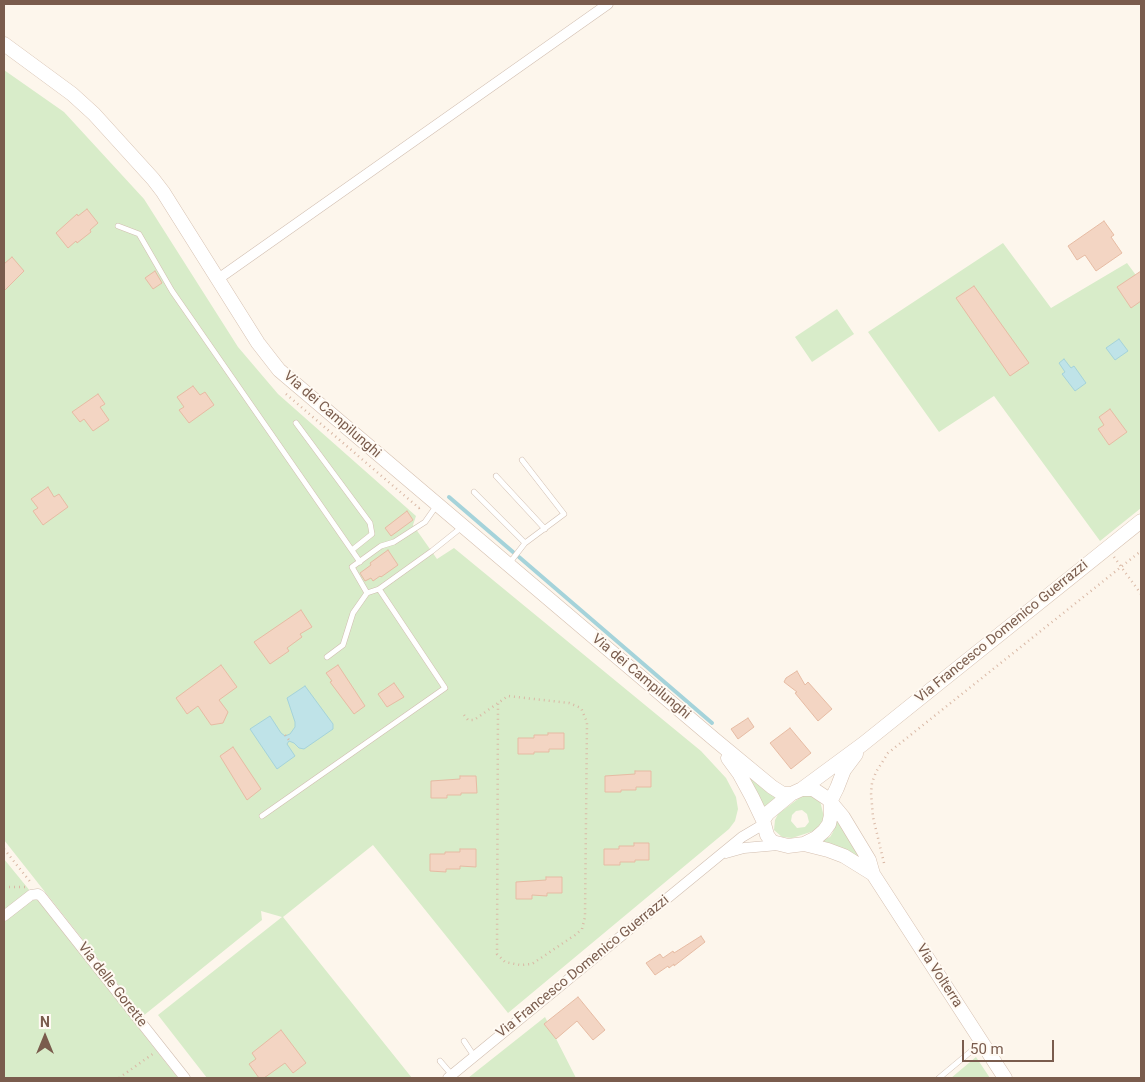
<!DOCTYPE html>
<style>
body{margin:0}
#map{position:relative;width:1145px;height:1082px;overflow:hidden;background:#fdf6ec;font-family:Roboto,sans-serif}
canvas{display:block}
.frame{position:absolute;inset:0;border:5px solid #7a5c4d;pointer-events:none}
.north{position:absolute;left:20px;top:1012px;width:50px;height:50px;-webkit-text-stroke:4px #fffaf3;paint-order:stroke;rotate:0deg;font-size:14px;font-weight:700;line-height:20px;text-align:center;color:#7a5c4d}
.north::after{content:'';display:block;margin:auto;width:18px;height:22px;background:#7a5c4d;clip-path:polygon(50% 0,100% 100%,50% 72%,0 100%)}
.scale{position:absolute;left:962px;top:1040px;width:92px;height:22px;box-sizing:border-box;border:2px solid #7a5c4d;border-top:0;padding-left:6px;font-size:15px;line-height:18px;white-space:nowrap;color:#7a5c4d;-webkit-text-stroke:4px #fffaf3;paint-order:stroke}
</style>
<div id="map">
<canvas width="1145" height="1082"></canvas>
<div class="frame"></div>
<div class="north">N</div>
<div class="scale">50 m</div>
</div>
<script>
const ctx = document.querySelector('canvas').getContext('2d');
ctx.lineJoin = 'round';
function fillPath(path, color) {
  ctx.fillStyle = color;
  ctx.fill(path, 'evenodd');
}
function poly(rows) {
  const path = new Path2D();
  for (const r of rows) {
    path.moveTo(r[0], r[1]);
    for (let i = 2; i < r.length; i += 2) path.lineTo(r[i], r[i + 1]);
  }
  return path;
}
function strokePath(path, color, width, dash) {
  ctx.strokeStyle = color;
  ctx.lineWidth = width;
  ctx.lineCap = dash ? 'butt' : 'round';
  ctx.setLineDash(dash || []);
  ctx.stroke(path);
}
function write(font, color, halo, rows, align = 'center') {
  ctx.font = font + ' Roboto,sans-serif';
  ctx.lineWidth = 4;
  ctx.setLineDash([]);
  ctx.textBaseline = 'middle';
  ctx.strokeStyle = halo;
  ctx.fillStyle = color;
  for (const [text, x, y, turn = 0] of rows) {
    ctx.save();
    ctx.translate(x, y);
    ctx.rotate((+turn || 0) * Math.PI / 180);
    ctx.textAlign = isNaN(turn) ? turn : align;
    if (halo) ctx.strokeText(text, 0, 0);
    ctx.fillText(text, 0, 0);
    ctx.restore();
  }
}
fillPath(poly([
 [4,70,64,112,144,199,238,347,278,394,416,516,413,525,437,559,454,548,701,751,726,778,736,797,738,809,735,821,729,829,508,1013,373,845,283,917,412,1078,207,1078,158,1015,282,917,261,911,262,920,143,1016,4,840],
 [1003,243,1051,308,1127,263,1141,282,1141,508,1100,541,994,396,939,432,868,332],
 [837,309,854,334,812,362,795,337],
 [745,770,778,799,764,811],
 [806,793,819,797,824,817,820,829,792,838,782,837,774,830,775,820,778,814],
 [802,810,807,814,809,822,805,827,797,828,791,821,792,815,796,811],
 [836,819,862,859,820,841,830,837,833,832],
 [4,859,44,908,178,1078,4,1078],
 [545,1017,576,1078,468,1078],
 [976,1057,990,1078,951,1078]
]), '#d8ecc9');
const water = poly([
 [1119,339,1128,351,1115,360,1106,348,1119,339],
 [1064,359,1071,368,1074,366,1086,383,1075,391,1062,374,1065,372,1059,363,1064,359],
 [305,686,333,724,333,729,304,749,299,748,294,743,289,741,287,744,295,756,277,769,250,729,270,716,281,733,285,736,290,734,295,727,295,722,287,698,305,686]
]);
fillPath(water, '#bfe3e8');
strokePath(water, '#a5d3da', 1);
strokePath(poly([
 [449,497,513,552],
 [519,557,712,723]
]), '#a5d3da', 4);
const building = poly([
 [87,209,98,223,90,230,91,232,77,243,76,241,68,248,56,233,77,214,78,216,87,209],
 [1104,221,1114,235,1111,237,1122,253,1096,271,1085,255,1077,260,1068,246,1104,221],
 [12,257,24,271,4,291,4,264,12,257],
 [155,271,162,283,153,289,145,278,155,271],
 [1141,271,1141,301,1131,308,1117,287,1141,271],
 [974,286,1029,363,1010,376,956,298,974,286],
 [193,386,200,395,205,392,214,405,189,423,179,410,184,407,177,397,193,386],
 [98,394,105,404,100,407,109,420,93,431,84,419,80,422,72,412,98,394],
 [1110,409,1127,432,1109,445,1098,429,1104,425,1099,417,1110,409],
 [48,487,54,497,59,494,68,507,43,525,33,511,38,508,31,499,48,487],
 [407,511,413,520,391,536,385,528,407,511],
 [388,550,398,565,381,577,380,576,373,581,371,578,365,581,360,573,371,565,370,563,388,550],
 [301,610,312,627,300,634,302,637,287,648,289,651,270,664,254,642,301,610],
 [221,665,237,687,219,700,228,712,223,723,211,725,198,706,187,714,176,698,221,665],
 [338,665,365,706,354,714,330,682,332,681,326,673,338,665],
 [797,671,805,685,808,682,832,709,818,721,795,693,797,692,784,682,786,678,797,671],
 [394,683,404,697,387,707,378,694,394,683],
 [748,718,754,727,738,739,731,729,748,718],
 [790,728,811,753,791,769,770,743,790,728],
 [548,733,564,733,564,749,549,749,549,752,534,752,534,754,518,754,518,738,534,738,534,735,548,735,548,733],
 [233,747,261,789,247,800,220,756,233,747],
 [635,771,651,771,651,787,636,787,636,790,621,790,621,792,605,792,605,776,635,774,635,771],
 [460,776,476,776,477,793,461,793,461,795,447,795,447,798,431,798,431,781,460,779,460,776],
 [634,843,649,843,649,860,635,860,635,862,620,862,620,865,604,865,604,849,619,849,619,846,634,846,634,843],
 [460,849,476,849,476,867,460,866,460,869,446,869,446,872,430,871,430,854,445,854,445,852,460,852,460,849],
 [546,877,562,877,562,893,547,893,547,896,532,895,532,899,516,899,516,882,546,880,546,877],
 [701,936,705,942,674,966,674,964,669,968,668,966,655,975,646,963,660,954,663,958,673,951,674,953,701,936],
 [578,997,605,1030,593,1040,577,1021,556,1039,544,1024,578,997],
 [281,1030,306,1063,293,1073,285,1063,264,1078,259,1078,249,1064,256,1059,252,1053,281,1030]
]);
fillPath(building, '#f3d5c3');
strokePath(building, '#e6bba3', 1);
const lane = poly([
 [118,226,139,234,172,291,360,562],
 [296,423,370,523,372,534,352,550],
 [496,476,545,529],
 [474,492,525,543],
 [437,505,425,522,394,542,381,546,352,567,367,593,379,589,432,551,462,527],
 [508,565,525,543,564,514,522,460],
 [327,657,343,645,353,613,367,593],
 [262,816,445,688,379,589],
 [464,1041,474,1056],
 [440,1061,452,1075],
 [939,1078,981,1043]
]);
const street = poly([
 [218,279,608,4],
 [726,853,744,848,778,845],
 [4,916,31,895,38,894,41,896,185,1078],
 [448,1078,742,837,764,824]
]);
const secondary = poly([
 [4,44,72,94,94,114,153,179,163,192,258,343,279,370,714,739,772,787,783,794,791,794],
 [728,758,739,773,752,797,763,820,767,835,772,842,788,846,804,844,816,838,824,831,829,824,831,815,831,804],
 [802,789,863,744,1141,521],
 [830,802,837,788,844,770,856,754],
 [763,820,768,813,791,794,802,789,813,789,828,799,843,817,869,860,873,874,1005,1078],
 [804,844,828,850,844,856,873,874]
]);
strokePath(lane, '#d1beb0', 6);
strokePath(street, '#d1beb0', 11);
strokePath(secondary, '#d6c0b0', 15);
strokePath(poly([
 [286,394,419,508,421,507],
 [1114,557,1141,594],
 [464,715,468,720,474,720,508,696,569,703,581,708,587,722,585,917,582,929,575,935,532,964,520,965,505,962,497,954,498,703],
 [285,735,289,740],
 [4,849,32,884],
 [884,863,873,817,871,793,872,783,876,772,888,753,1141,551],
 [4,887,25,887],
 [119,1078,154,1053]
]), '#d9b8a5', 2.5, [1, 4]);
strokePath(lane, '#fff', 5);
strokePath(street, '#fff', 10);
strokePath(secondary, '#fff', 14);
write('14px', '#7a5c4d', '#fffaf3', [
 ["Via dei Campilunghi",332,415,41],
 ["Via Francesco Domenico Guerrazzi",1002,632,-39],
 ["Via dei Campilunghi",641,677,40],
 ["Via Francesco Domenico Guerrazzi",583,967,-39],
 ["Via Volterra",939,976,57],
 ["Via delle Gorette",112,985,52]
]);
</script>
